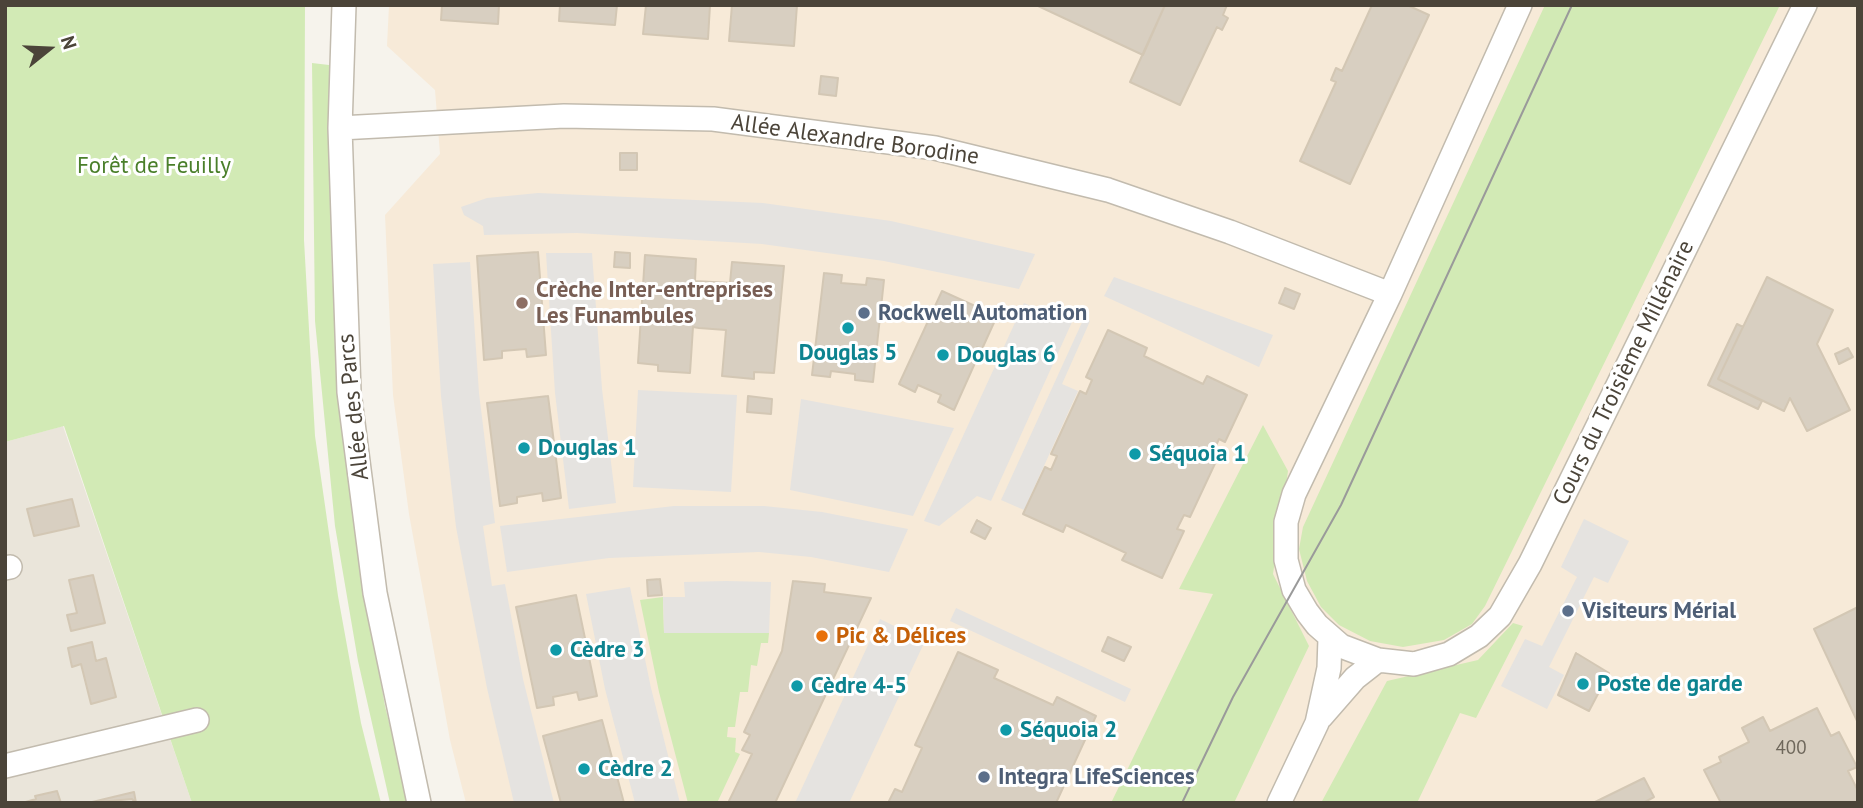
<!DOCTYPE html>
<meta charset="utf-8">
<style>
body{margin:0}
#map{position:relative;width:1863px;height:808px;overflow:hidden;background:#f6f3ec;font-family:"PT Sans",sans-serif}
canvas{display:block}
.frame{position:absolute;inset:0;border:7px solid #4b4439;pointer-events:none}
.north{position:absolute;left:14px;top:14px;width:70px;height:70px;-webkit-text-stroke:5px #fff;paint-order:stroke;rotate:72deg;font-size:19px;font-weight:700;line-height:28px;text-align:center;color:#4b4439}
.north::after{content:'';display:block;margin:auto;width:24px;height:32px;background:#4b4439;clip-path:polygon(50% 0,100% 100%,50% 72%,0 100%)}
</style>
<div id="map">
<canvas width="1863" height="808"></canvas>
<div class="frame"></div>
<div class="north">N</div>
</div>
<script>
const ctx = document.querySelector('canvas').getContext('2d');
ctx.lineJoin = 'round';
function fillPath(path, color) {
  ctx.fillStyle = color;
  ctx.fill(path, 'evenodd');
}
function poly(rows) {
  const path = new Path2D();
  for (const r of rows) {
    path.moveTo(r[0], r[1]);
    for (let i = 2; i < r.length; i += 2) path.lineTo(r[i], r[i + 1]);
  }
  return path;
}
function strokePath(path, color, width, dash) {
  ctx.strokeStyle = color;
  ctx.lineWidth = width;
  ctx.lineCap = dash ? 'butt' : 'round';
  ctx.setLineDash(dash || []);
  ctx.stroke(path);
}
function write(font, color, halo, rows, align = 'center') {
  ctx.font = font + ' "PT Sans",sans-serif';
  ctx.lineWidth = 6;
  ctx.setLineDash([]);
  ctx.textBaseline = 'middle';
  ctx.strokeStyle = halo;
  ctx.fillStyle = color;
  for (const [text, x, y, turn = 0] of rows) {
    ctx.save();
    ctx.translate(x, y);
    ctx.rotate((+turn || 0) * Math.PI / 180);
    ctx.textAlign = isNaN(turn) ? turn : align;
    if (halo) ctx.strokeText(text, 0, 0);
    ctx.fillText(text, 0, 0);
    ctx.restore();
  }
}
fillPath(poly([
 [63,426,192,803,5,803,5,442]
]), '#eae5da');
fillPath(poly([
 [389,5,1858,5,1858,803,466,803,450,740,409,514,393,395,385,215,440,154,435,90,387,46]
]), '#f7ead8');
fillPath(poly([
 [5,5,305,5,304,240,315,436,338,596,361,723,381,803,192,803,64,426,5,442],
 [1545,5,1780,5,1485,606,1472,624,1444,640,1403,647,1370,641,1339,625,1321,607,1307,581,1299,549,1303,527],
 [312,63,329,65,332,272,342,421,353,519,385,706,409,803,390,803,358,661,335,526,315,321],
 [1263,425,1288,471,1273,574,1309,646,1234,803,1111,803,1213,594,1179,589],
 [663,597,664,633,769,633,768,643,761,643,757,666,751,665,748,692,740,692,735,727,728,727,727,737,736,738,735,752,740,754,717,803,688,803,659,692,640,600],
 [1513,623,1523,626,1476,718,1460,713,1417,803,1321,803,1387,681,1478,660]
]), '#d2eab5');
fillPath(poly([
 [538,193,763,203,891,221,1035,254,1019,289,884,261,762,244,577,233,484,235,483,226,464,215,461,207,487,198],
 [546,253,592,253,602,389,616,503,569,509,555,393],
 [470,262,479,393,495,523,483,526,492,586,505,584,523,679,554,803,514,803,487,688,456,527,441,396,433,264],
 [1114,277,1273,335,1259,367,1104,296],
 [1024,303,1038,309,1065,306,1077,311,991,501,977,496,939,526,924,521],
 [1084,318,1090,321,1062,384,1078,391,1024,510,1001,500],
 [638,390,737,395,731,492,633,487],
 [801,399,954,428,913,516,790,490],
 [674,506,764,506,822,512,908,529,889,572,811,557,759,552,609,558,507,572,500,526],
 [1584,519,1629,541,1608,583,1594,577,1549,667,1564,675,1547,709,1501,686,1525,639,1542,646,1577,577,1561,567],
 [726,581,771,582,769,633,664,633,663,597,685,597,684,582],
 [630,587,651,688,680,803,635,803,605,689,586,594],
 [956,608,1131,689,1125,702,950,621],
 [880,619,925,641,849,803,795,803]
]), '#e5e3e0');
const building = poly([
 [442,5,499,5,498,24,441,20,442,5],
 [560,5,617,5,615,25,559,21,560,5],
 [646,5,710,5,708,39,643,34,646,5],
 [732,5,797,5,794,46,729,41,732,5],
 [1036,5,1165,5,1143,55,1036,5],
 [1165,5,1227,5,1223,15,1228,18,1222,30,1217,27,1180,105,1130,82,1165,5],
 [1372,5,1407,5,1429,15,1350,184,1300,161,1336,82,1331,80,1336,68,1342,71,1372,5],
 [821,76,838,78,836,96,819,94,821,76],
 [620,153,637,153,637,170,620,170,620,153],
 [538,252,546,355,527,357,526,349,502,351,502,358,484,360,477,256,538,252],
 [615,252,630,253,630,268,614,267,615,252],
 [645,255,696,259,695,281,730,283,732,262,784,266,774,373,754,372,754,379,722,376,726,330,699,328,693,327,690,373,658,371,658,365,638,363,645,255],
 [824,273,842,275,841,283,866,285,867,278,884,280,873,382,855,380,855,374,831,371,830,377,812,375,824,273],
 [1767,277,1833,310,1817,344,1850,410,1807,431,1790,398,1784,411,1718,379,1767,277],
 [1285,288,1300,294,1294,309,1279,303,1285,288],
 [942,291,997,316,982,349,977,347,971,361,975,363,954,410,938,402,941,395,918,385,915,392,899,384,942,291],
 [1737,324,1743,327,1718,379,1762,401,1758,409,1708,385,1737,324],
 [1108,330,1147,348,1144,356,1203,384,1207,376,1247,395,1225,442,1219,439,1213,452,1219,455,1190,517,1184,515,1177,529,1184,531,1162,578,1122,560,1126,553,1066,525,1063,532,1023,514,1045,467,1051,470,1057,456,1051,454,1080,391,1086,394,1092,380,1086,377,1108,330],
 [1848,348,1853,357,1839,364,1835,354,1848,348],
 [548,396,561,498,543,501,542,493,517,497,517,503,500,506,487,403,548,396],
 [748,396,772,399,771,414,747,412,748,396],
 [72,499,79,526,34,536,27,509,72,499],
 [977,520,991,528,985,539,971,532,977,520],
 [93,575,105,623,71,631,67,615,77,613,69,580,93,575],
 [660,579,662,595,648,596,647,580,660,579],
 [793,581,825,584,824,592,871,598,775,803,728,803,752,754,742,750,750,735,744,732,782,651,793,581],
 [576,595,597,696,579,700,577,692,553,697,554,705,537,708,516,607,576,595],
 [1858,607,1858,723,1814,629,1858,607],
 [1108,637,1131,647,1124,661,1102,651,1108,637],
 [92,642,96,661,106,658,116,697,91,704,81,664,72,667,68,648,92,642],
 [958,652,998,670,994,678,1053,705,1057,697,1096,716,1056,803,888,803,895,789,902,792,922,748,915,745,958,652],
 [1576,653,1609,673,1589,711,1558,695,1576,653],
 [1817,708,1831,736,1839,732,1857,767,1848,771,1858,791,1858,803,1721,803,1704,770,1721,762,1719,757,1749,742,1742,728,1763,717,1770,731,1817,708],
 [602,720,624,803,561,803,543,736,602,720],
 [1644,778,1654,797,1643,803,1593,803,1644,778],
 [57,791,61,803,22,803,36,799,35,796,57,791],
 [134,792,136,803,132,799,88,803,134,792]
]);
fillPath(building, '#d8cfc1');
strokePath(building, '#d3c7b4', 2);
const minor = poly([
 [344,5,340,128,349,392,375,593,419,803],
 [1520,5,1390,294,1294,494,1286,522,1286,560,1294,590,1307,612,1317,625,1341,646,1378,660,1414,664,1449,654,1479,636,1500,616,1530,564,1805,5],
 [340,128,564,116,713,119,935,148,1108,190,1230,232,1390,294],
 [5,568,10,567],
 [1321,717,1355,678,1378,660],
 [5,766,197,720],
 [1279,803,1317,723,1329,668,1330,638]
]);
strokePath(minor, '#c2bbae', 26);
strokePath(minor, '#fff', 23);
strokePath(poly([
 [1182,803,1233,697,1341,505,1572,5]
]), '#9a9a9a', 2);
for (const [x, y, r, color] of [
 [522,303,7,"#8d6e63"],
 [864,313,7,"#5c6f8a"],
 [848,328,7,"#0f9aa8"],
 [943,355,7,"#0f9aa8"],
 [524,448,7,"#0f9aa8"],
 [1135,454,7,"#0f9aa8"],
 [1568,611,7,"#5c6f8a"],
 [822,636,7,"#e8710a"],
 [556,650,7,"#0f9aa8"],
 [1583,684,7,"#0f9aa8"],
 [797,686,7,"#0f9aa8"],
 [1006,730,7,"#0f9aa8"],
 [584,769,7,"#0f9aa8"],
 [984,777,7,"#5c6f8a"]
]) {
  const dot = new Path2D();
  dot.arc(x, y, r, 0, 2 * Math.PI);
  ctx.fillStyle = color;
  ctx.fill(dot);
  strokePath(dot, '#fff', 2.5);
}
write('19px', '#6e675b', null, [
 ["400",1791,749]
]);
write('23px', '#4b4439', '#fff', [
 ["Allée Alexandre Borodine",855,140,8],
 ["Cours du Troisième Millénaire",1624,373,-64],
 ["Allée des Parcs",354,407,-96]
]);
write('23px', '#4a7f2a', '#fff', [
 ["Forêt de Feuilly",154,166]
]);
write('bold 23px', '#785e54', '#fff', [
 ["Crèche Inter-entreprises",536,290],
 ["Les Funambules",536,316]
], 'left');
write('bold 23px', '#4e5e75', '#fff', [
 ["Rockwell Automation",878,313],
 ["Visiteurs Mérial",1582,611],
 ["Integra LifeSciences",998,777]
], 'left');
write('bold 23px', '#0d838f', '#fff', [
 ["Douglas 5",848,353,"center"],
 ["Douglas 6",957,355],
 ["Douglas 1",538,448],
 ["Séquoia 1",1149,454],
 ["Cèdre 3",570,650],
 ["Poste de garde",1597,684],
 ["Cèdre 4-5",811,686],
 ["Séquoia 2",1020,730],
 ["Cèdre 2",598,769]
], 'left');
write('bold 23px', '#c56008', '#fff', [
 ["Pic & Délices",836,636]
], 'left');
</script>
